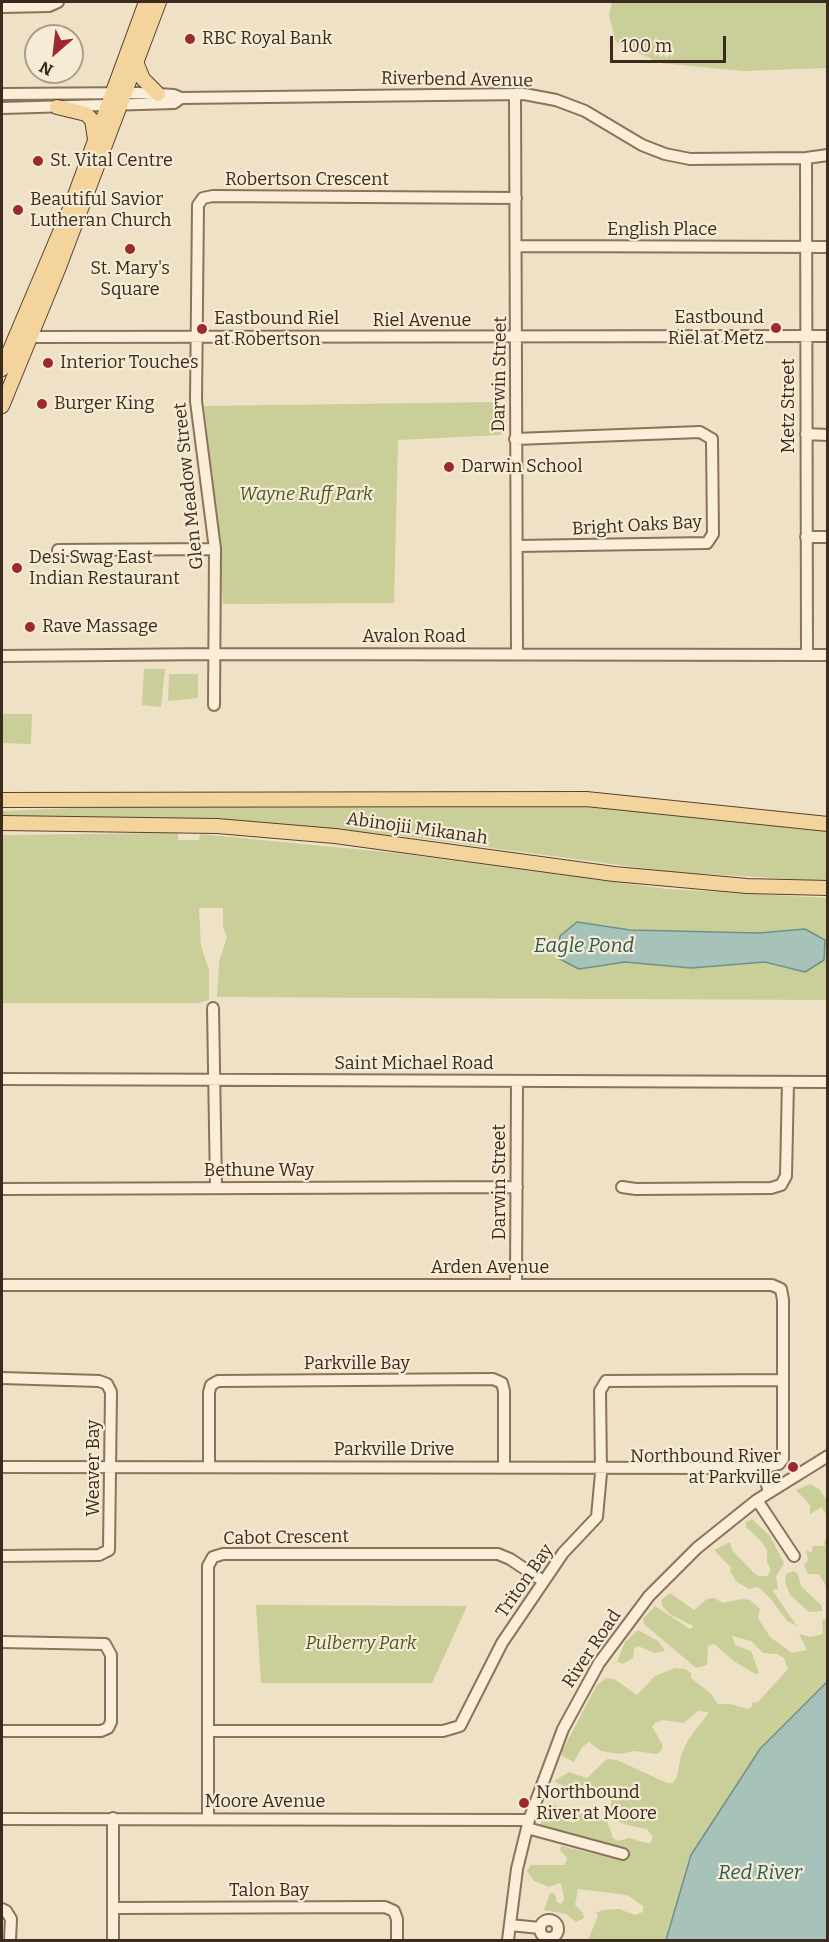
<!DOCTYPE html>
<style>
body{margin:0}
#map{position:relative;width:829px;height:1942px;overflow:hidden;background:#efe1c5;font-family:Bitter,serif}
canvas{display:block}
.frame{position:absolute;inset:0;border:3px solid #3b2b1f;pointer-events:none}
.north{position:absolute;left:24px;top:24px;width:60px;height:60px;box-sizing:border-box;background:#f6ebd5;border:2px solid #ab9e8c;border-radius:50%;rotate:208deg;font-size:16px;font-weight:700;line-height:24px;text-align:center;color:#3b2b1f}
.north::after{content:'';display:block;margin:auto;width:21px;height:27px;background:#9b292f;clip-path:polygon(50% 0,100% 100%,50% 72%,0 100%)}
.scale{position:absolute;left:610px;top:36px;width:116px;height:27px;box-sizing:border-box;border:3px solid #3b2b1f;border-top:0;padding-left:8px;font-size:18px;line-height:21px;white-space:nowrap;color:#3b2b1f;-webkit-text-stroke:4px #f6ebd5;paint-order:stroke}
</style>
<div id="map">
<canvas width="829" height="1942"></canvas>
<div class="frame"></div>
<div class="north">N</div>
<div class="scale">100 m</div>
</div>
<script>
const ctx = document.querySelector('canvas').getContext('2d');
ctx.lineJoin = 'round';
function fillPath(path, color) {
  ctx.fillStyle = color;
  ctx.fill(path, 'evenodd');
}
function poly(rows) {
  const path = new Path2D();
  for (const r of rows) {
    if (r.length === 3) {
      path.moveTo(r[0] + r[2], r[1]);
      path.arc(r[0], r[1], r[2], 0, 2 * Math.PI);
      continue;
    }
    path.moveTo(r[0], r[1]);
    for (let i = 2; i < r.length; i += 2) path.lineTo(r[i], r[i + 1]);
  }
  return path;
}
function strokePath(path, color, width, dash) {
  ctx.strokeStyle = color;
  ctx.lineWidth = width;
  ctx.lineCap = dash ? 'butt' : 'round';
  ctx.setLineDash(dash || []);
  ctx.stroke(path);
}
function write(font, color, halo, rows, align = 'center') {
  ctx.font = font + ' Bitter,serif';
  ctx.lineWidth = 4.5;
  ctx.setLineDash([]);
  ctx.textBaseline = 'middle';
  ctx.strokeStyle = halo;
  ctx.fillStyle = color;
  for (const [text, x, y, turn = 0] of rows) {
    ctx.save();
    ctx.translate(x, y);
    ctx.rotate((+turn || 0) * Math.PI / 180);
    ctx.textAlign = isNaN(turn) ? turn : align;
    if (halo) ctx.strokeText(text, 0, 0);
    ctx.fillText(text, 0, 0);
    ctx.restore();
  }
}
fillPath(poly([
 [612,2,827,2,827,68,743,71,660,63,616,42,609,15],
 [500,402,501,435,398,440,394,603,223,604,217,513,204,406],
 [144,669,165,669,161,707,142,705],
 [169,674,198,674,198,698,168,701],
 [2,714,32,714,31,744,2,743],
 [584,803,827,828,827,881,672,872,410,837,313,827,205,819,2,816,2,811,175,804],
 [178,833,178,840,199,840,200,834,396,853,667,889,827,898,827,1000,217,997,219,962,227,937,223,927,223,908,199,908,201,946,209,970,209,1000,197,1003,2,1003,2,835],
 [811,1484,820,1490,827,1501,827,1516,822,1507,810,1514,810,1505,796,1490],
 [752,1519,770,1536,784,1563,776,1577,778,1589,772,1590,797,1626,787,1621,771,1599,758,1587,749,1589,736,1581,730,1571,731,1568,714,1550,730,1542,732,1550,754,1573,759,1576,767,1576,771,1570,767,1562,767,1550,762,1542,746,1527,746,1522],
 [827,1540,828,1540,827,1588,819,1574,808,1574,804,1566,808,1560,806,1550,811,1553,813,1546,825,1546,824,1541],
 [793,1571,798,1574,801,1586,822,1606,822,1611,809,1612,790,1595,785,1582,786,1574],
 [670,1593,694,1610,707,1599,714,1598,723,1603,741,1599,750,1600,760,1609,758,1618,770,1637,792,1653,807,1650,799,1634,810,1637,823,1634,822,1621,827,1618,827,1682,760,1749,666,1940,588,1940,598,1916,596,1913,602,1910,619,1909,635,1915,643,1912,643,1906,627,1895,578,1889,575,1905,583,1913,584,1918,576,1922,566,1914,544,1910,550,1893,555,1894,557,1902,561,1904,564,1900,562,1887,560,1883,549,1887,534,1881,527,1871,531,1865,565,1865,567,1858,560,1850,561,1846,620,1860,625,1858,626,1854,618,1846,551,1832,540,1826,545,1806,552,1804,562,1808,567,1812,567,1821,574,1823,580,1814,586,1812,603,1818,607,1821,613,1838,618,1841,629,1838,650,1844,653,1837,647,1829,627,1825,611,1818,611,1801,606,1795,567,1788,554,1781,569,1772,587,1778,607,1759,617,1760,667,1783,673,1783,677,1777,681,1755,688,1740,709,1712,698,1711,684,1723,662,1720,655,1723,652,1727,662,1744,662,1750,657,1754,634,1751,619,1754,601,1751,589,1742,582,1747,574,1762,562,1756,562,1751,597,1685,606,1678,614,1679,637,1695,655,1676,675,1668,685,1669,691,1673,691,1678,710,1693,718,1704,730,1704,749,1709,753,1705,751,1703,758,1702,788,1669,784,1658,777,1654,763,1653,751,1641,732,1636,735,1645,751,1651,759,1673,756,1674,735,1662,714,1644,708,1646,707,1665,696,1668,644,1624,643,1619,655,1606,690,1629,694,1626,671,1615,663,1607,661,1600],
 [256,1605,467,1606,432,1683,261,1683],
 [638,1630,658,1641,665,1651,655,1653,638,1646,634,1648,633,1658,623,1664,617,1662,625,1642]
]), '#cace99');
const water = poly([
 [577,922,630,930,759,933,805,929,825,940,824,960,805,972,765,962,691,968,625,962,579,969,558,958,560,936,577,922],
 [827,1682,827,1940,666,1940,691,1855,760,1749,827,1682]
]);
fillPath(water, '#a7c3b9');
strokePath(water, '#6d9287', 1.5);
const minor = poly([
 [2,7,49,6,58,2],
 [2,94,139,93,174,95,181,98,524,94,556,100,585,111,642,145,665,154,690,159,806,158,828,155],
 [515,94,517,654],
 [2,108,174,103,181,98],
 [806,158,807,655],
 [517,246,828,247],
 [25,337,828,336],
 [806,434,828,435],
 [515,439,700,432,712,439,713,534,707,543,517,546],
 [806,537,828,537],
 [58,550,215,549],
 [2,656,215,654,828,655],
 [214,705,215,549,196,401,198,205,203,198,213,196,516,198],
 [213,1008,216,1187],
 [2,1079,828,1082],
 [622,1187,636,1189,771,1188,781,1185,786,1176,788,1082],
 [2,1189,517,1187],
 [516,1284,517,1081],
 [2,1285,772,1285,781,1289,783,1300,783,1459,779,1464,762,1468],
 [2,1378,99,1381,107,1384,111,1392,109,1550,99,1555,2,1556],
 [2,1467,762,1468,769,1492],
 [209,1467,209,1392,211,1385,218,1381,493,1379,502,1383,504,1391,504,1467],
 [757,1500,794,1556],
 [2,1642,105,1644,111,1655,111,1722,108,1728,101,1731,2,1731],
 [209,1731,443,1731,460,1726,502,1643,563,1553,597,1517,601,1473,600,1391,606,1381,783,1380],
 [113,1818,113,1940],
 [2,1819,529,1820],
 [208,1819,208,1566,213,1557,223,1554,498,1554,510,1559,543,1581],
 [527,1828,623,1854],
 [113,1908,385,1907,394,1911,397,1919,397,1940],
 [2,1909,6,1911,11,1919,10,1940],
 [549,1929,9],
 [510,1925,540,1928],
 [508,1940,517,1869,529,1820,563,1729,599,1663,649,1596,697,1548,757,1500,828,1456]
]);
const major = poly([
 [136,62,143,79,158,94],
 [57,107,86,114,92,120,95,139],
 [2,369,71,206,146,2],
 [2,406,59,267,159,2],
 [2,800,586,799,828,824],
 [2,823,217,826,335,836,614,874,747,886,828,888]
]);
strokePath(minor, '#8b725b', 14);
strokePath(major, '#59412f', 16);
strokePath(minor, '#faeed9', 10);
strokePath(major, '#f3d49d', 14);
for (const [x, y, r, color] of [
 [190,39,6,"#9b292f"],
 [38,161,6,"#9b292f"],
 [18,210,6,"#9b292f"],
 [130,249,6,"#9b292f"],
 [776,328,6,"#9b292f"],
 [202,329,6,"#9b292f"],
 [48,363,6,"#9b292f"],
 [42,404,6,"#9b292f"],
 [449,467,6,"#9b292f"],
 [17,568,6,"#9b292f"],
 [30,627,6,"#9b292f"],
 [793,1467,6,"#9b292f"],
 [524,1803,6,"#9b292f"]
]) {
  const dot = new Path2D();
  dot.arc(x, y, r, 0, 2 * Math.PI);
  ctx.fillStyle = color;
  ctx.fill(dot);
  strokePath(dot, '#f6ebd5', 2);
}
write('18px', '#3b2b1f', '#f6ebd5', [
 ["RBC Royal Bank",202,39],
 ["St. Vital Centre",50,161],
 ["Beautiful Savior",30,200],
 ["Lutheran Church",30,221],
 ["St. Mary's",130,269,"center"],
 ["Square",130,290,"center"],
 ["Eastbound",764,318,"right"],
 ["Riel at Metz",764,339,"right"],
 ["Eastbound Riel",214,319],
 ["at Robertson",214,340],
 ["Interior Touches",60,363],
 ["Burger King",54,404],
 ["Darwin School",461,467],
 ["Desi Swag East",29,558],
 ["Indian Restaurant",29,579],
 ["Rave Massage",42,627],
 ["Northbound River",781,1457,"right"],
 ["at Parkville",781,1478,"right"],
 ["Northbound",536,1793],
 ["River at Moore",536,1814]
], 'left');
write('18px', '#3b2b1f', '#f6ebd5', [
 ["Riverbend Avenue",457,80,1],
 ["Robertson Crescent",307,180],
 ["English Place",662,230],
 ["Riel Avenue",422,321],
 ["Darwin Street",500,374,-89],
 ["Metz Street",789,406,-90],
 ["Glen Meadow Street",189,486,-96],
 ["Bright Oaks Bay",637,526,-3],
 ["Avalon Road",414,637],
 ["Abinojii Mikanah",417,829,8],
 ["Saint Michael Road",414,1064],
 ["Bethune Way",259,1171],
 ["Darwin Street",500,1182,-90],
 ["Arden Avenue",490,1268],
 ["Parkville Bay",357,1364],
 ["Parkville Drive",394,1450],
 ["Weaver Bay",94,1468,-90],
 ["Cabot Crescent",286,1538,-1],
 ["Triton Bay",525,1581,-55],
 ["River Road",592,1649,-56],
 ["Moore Avenue",265,1802],
 ["Talon Bay",269,1891]
]);
write('italic 18px', '#4d5825', '#f6ebd5', [
 ["Wayne Ruff Park",306,495],
 ["Pulberry Park",361,1644]
]);
write('italic 20px', '#2e5b56', '#f6ebd5', [
 ["Eagle Pond",584,946],
 ["Red River",760,1873]
]);
</script>
